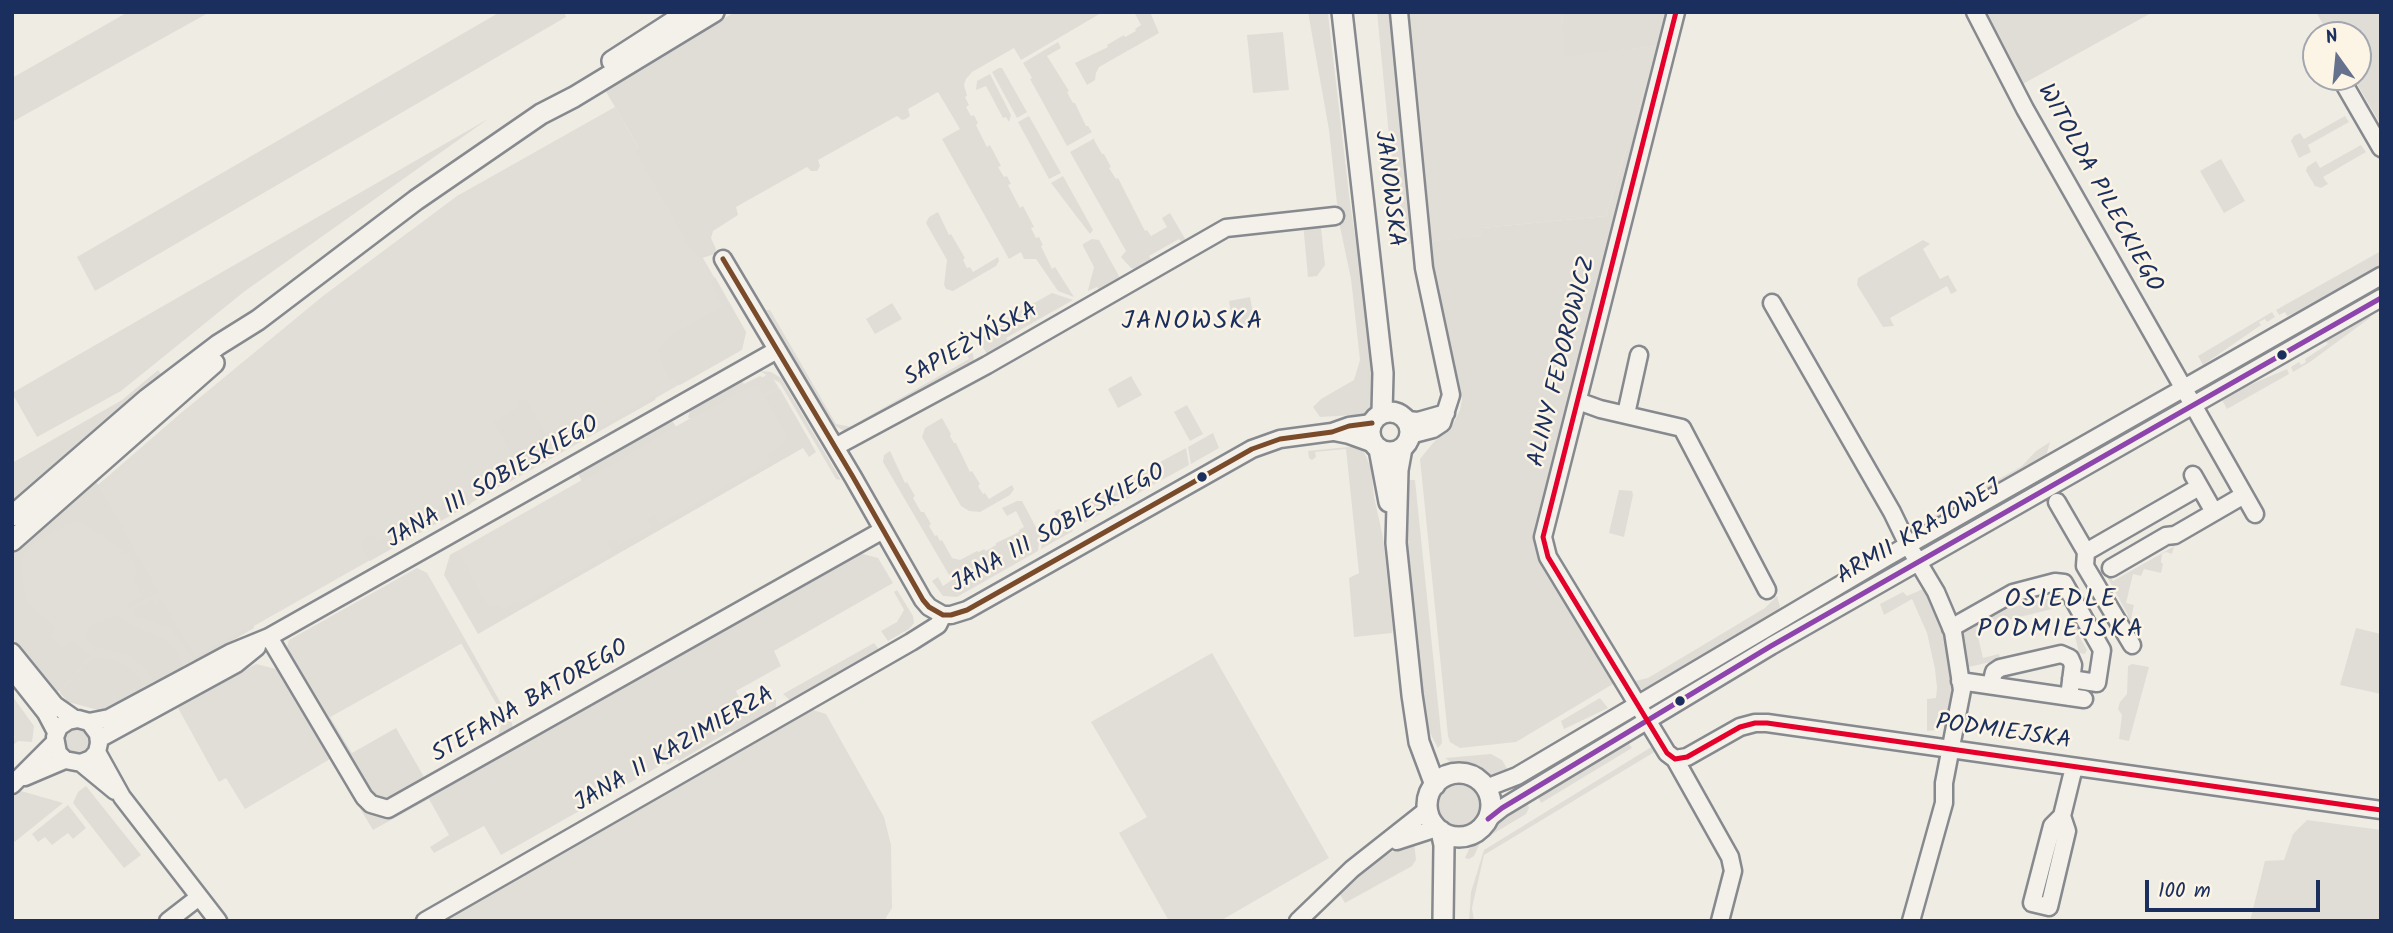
<!DOCTYPE html>
<meta charset="utf-8">
<style>
body{margin:0}
#map{position:relative;width:2393px;height:933px;overflow:hidden;background:#efece4;font-family:Kalam,sans-serif}
canvas{display:block}
.frame{position:absolute;inset:0;border:14px solid #1b2f5e;pointer-events:none}
.north{position:absolute;left:2302px;top:21px;width:70px;height:70px;box-sizing:border-box;background:#fcf5e5;border:2px solid #a2a6af;border-radius:50%;rotate:345deg;font-size:19px;font-weight:700;line-height:28px;text-align:center;color:#1b2f5e}
.north::after{content:'';display:block;margin:auto;width:24px;height:32px;background:#65718d;clip-path:polygon(50% 0,100% 100%,50% 72%,0 100%)}
.scale{position:absolute;left:2145px;top:880px;width:175px;height:32px;box-sizing:border-box;border:4px solid #1b2f5e;border-top:0;padding-left:9px;font-size:21px;line-height:24px;white-space:nowrap;color:#1b2f5e;-webkit-text-stroke:5px #fcf5e5;paint-order:stroke}
</style>
<div id="map">
<canvas width="2393" height="933"></canvas>
<div class="frame"></div>
<div class="north">N</div>
<div class="scale">100 m</div>
</div>
<script>
const ctx = document.querySelector('canvas').getContext('2d');
ctx.lineJoin = 'round';
function fillPath(path, color) {
  ctx.fillStyle = color;
  ctx.fill(path, 'evenodd');
}
function poly(rows) {
  const path = new Path2D();
  for (const r of rows) {
    if (r.length === 3) {
      path.moveTo(r[0] + r[2], r[1]);
      path.arc(r[0], r[1], r[2], 0, 2 * Math.PI);
      continue;
    }
    path.moveTo(r[0], r[1]);
    for (let i = 2; i < r.length; i += 2) path.lineTo(r[i], r[i + 1]);
  }
  return path;
}
function strokePath(path, color, width, dash) {
  ctx.strokeStyle = color;
  ctx.lineWidth = width;
  ctx.lineCap = dash ? 'butt' : 'round';
  ctx.setLineDash(dash || []);
  ctx.stroke(path);
}
function write(font, color, halo, rows, align = 'center') {
  ctx.font = font + ' Kalam,sans-serif';
  ctx.lineWidth = 5;
  ctx.setLineDash([]);
  ctx.textBaseline = 'middle';
  ctx.strokeStyle = halo;
  ctx.fillStyle = color;
  for (const [text, x, y, turn = 0] of rows) {
    ctx.save();
    ctx.translate(x, y);
    ctx.rotate((+turn || 0) * Math.PI / 180);
    ctx.textAlign = isNaN(turn) ? turn : align;
    if (halo) ctx.strokeText(text, 0, 0);
    ctx.fillText(text, 0, 0);
    ctx.restore();
  }
}
fillPath(poly([
 [1377,12,1562,12,1565,55,1658,46,1606,216,1482,228,1483,236,1407,244,1390,146],
 [615,107,746,332,742,349,194,660,100,711,61,693,38,664,12,581,16,556,181,413,323,296,457,196],
 [770,373,811,443,479,632,450,555],
 [417,568,427,573,466,641,325,720,286,651,289,640],
 [1212,653,1329,858,1220,921,1169,921,1119,833,1147,817,1091,722],
 [256,664,276,669,330,759,245,809,226,778,219,782,178,708],
 [813,710,826,714,884,817,891,845,892,908,884,921,442,921]
]), '#e0ded7');
fillPath(poly([
 [128,12,210,12,12,122,12,78],
 [500,12,564,12,566,17,95,291,77,257],
 [735,12,1103,12,1021,60,1014,48,972,72,966,79,964,85,967,96,965,97,969,105,966,107,971,116,974,115,978,123,976,125,987,147,990,145,1001,166,998,167,1004,177,1007,176,1011,184,1008,185,1020,208,1023,206,1034,227,1031,228,1036,238,1039,237,1043,245,1041,246,1052,269,1055,267,1074,297,1058,291,1036,259,1024,259,1021,252,1009,259,942,139,960,129,938,92,908,109,910,116,906,119,902,120,897,116,818,160,820,166,817,171,811,171,807,167,736,207,738,215,713,231,711,238,716,249,715,254,702,258,693,253,636,151,639,148,605,90],
 [1134,12,1150,12,1159,33,1099,67,1096,73,1095,80,1087,85,1075,63,1108,47,1107,45,1124,35,1125,37,1136,31,1135,29,1141,25],
 [1308,12,1327,12,1328,14,1350,203,1364,293,1375,396,1371,415,1368,418,1355,421,1354,415,1320,417,1313,407,1321,399,1354,380,1360,360,1351,279,1339,222,1329,130],
 [1562,12,1671,12,1536,540,1540,556,1618,681,1516,742,1460,748,1450,742,1448,736,1420,459,1433,443,1453,424,1460,410,1462,399,1436,289,1432,241,1482,236,1482,228,1606,216,1658,46,1564,56],
 [1981,12,2153,12,2021,85],
 [2316,12,2381,12,2381,125,2353,77,2358,77,2358,35,2329,35],
 [1283,32,1289,90,1253,93,1247,35],
 [1058,42,1061,48,1047,56,1069,91,1067,92,1073,103,1075,103,1086,126,1088,126,1092,132,1067,146,1030,79,1032,78,1023,63],
 [999,68,1002,68,1027,112,1017,118,992,72],
 [990,74,1011,115,1009,122,1006,117,1003,118,986,86,976,90,977,81],
 [1029,116,1061,173,1049,179,1018,122],
 [2345,116,2349,122,2308,145,2311,152,2299,158,2291,141,2294,136,2300,133,2304,139],
 [488,119,245,291,121,391,37,437,12,393],
 [1095,138,1094,140,1102,154,1104,154,1111,167,1109,168,1116,179,1118,178,1145,231,1147,230,1151,236,1167,227,1162,218,1170,213,1187,242,1183,244,1179,239,1149,256,1152,261,1139,270,1131,268,1121,257,1126,251,1070,152],
 [2361,145,2366,152,2323,177,2328,184,2321,188,2315,186,2306,171,2307,167,2316,161,2320,168],
 [2221,159,2245,201,2224,213,2200,171],
 [1063,176,1093,230,1090,234,1051,183],
 [938,212,949,235,951,234,965,258,963,260,967,268,970,267,973,272,998,257,999,261,996,266,953,291,946,289,944,285,947,260,926,223,929,217],
 [1303,223,1320,225,1321,228,1325,265,1317,276,1308,277],
 [1092,239,1099,240,1119,276,1118,281,1101,293,1097,287,1088,291,1088,290,1094,267,1083,246,1083,244],
 [1923,240,1930,244,1923,249,1940,279,1948,275,1957,291,1951,294,1947,286,1890,318,1894,326,1883,327,1857,285,1858,278],
 [2381,251,2381,269,2321,302,2287,316,2285,312,2279,315,2276,310],
 [715,277,746,332,742,350,680,385,669,377,660,360,659,350,668,337,723,306,711,283],
 [2381,282,2381,291,2214,385,2211,379],
 [1052,293,1073,300,1006,338,1010,345,990,355,987,354,978,339,1009,321,1007,318],
 [1250,297,1255,325,1234,329,1229,301],
 [892,303,902,319,875,334,866,319],
 [766,310,770,310,836,424,852,427,853,430,844,431,832,424],
 [2272,312,2275,317,2267,322,2265,319,2259,322,2261,325,2203,365,2198,356],
 [2368,316,2371,317,2310,362,2293,372,2291,367,2299,362,2301,365,2306,362,2305,359,2328,344,2324,340,2337,329,2360,317],
 [970,350,973,354,974,362,863,422,862,420,969,359,965,351],
 [2287,369,2289,374,2227,409,2222,400,2245,387],
 [158,370,165,380,62,458,12,502,12,463,122,400],
 [760,371,771,372,781,378,841,480,836,479,780,383],
 [760,376,778,386,764,394,757,383,692,418,688,418,690,410,742,381,744,384],
 [1131,376,1142,395,1118,408,1108,389],
 [780,389,816,452,809,457,803,448,478,634,444,575,450,555,457,551,490,609,498,605,502,610,517,601,520,604,612,552,607,542,614,538,619,545,652,528,648,520,655,515,660,524,770,461,767,454,783,446,782,443,789,439,765,397],
 [657,394,655,400,502,486,500,484,499,478,502,474,517,465,494,422,519,407,520,400,527,401,553,448,560,450],
 [1187,405,1203,434,1190,441,1174,412],
 [2162,407,2166,413,1945,538,1941,533],
 [942,418,951,434,950,436,954,443,956,443,970,472,972,471,980,484,978,486,983,494,985,493,989,499,1012,485,1014,489,1010,495,980,512,969,511,961,506,922,437,925,428],
 [673,422,676,427,582,481,578,474,668,423],
 [1213,433,1219,448,1191,464,1188,447],
 [2050,442,2046,456,2041,462,1935,522,1934,516,2022,466,2036,451],
 [1358,446,1364,452,1371,468,1374,497,1383,537,1393,630,1392,633,1354,637,1349,578,1359,573,1346,449,1315,452,1316,457,1312,460,1309,458,1308,451],
 [1186,448,1189,465,1084,523,1075,508],
 [890,451,905,483,907,482,915,496,913,498,921,512,924,512,931,524,929,526,935,536,937,535,940,541,942,540,952,558,960,560,977,551,979,552,984,549,986,551,996,545,996,543,1019,532,1019,530,1024,527,1016,511,1007,516,1002,508,1017,501,1022,501,1040,535,1038,551,957,597,943,596,932,581,938,577,943,586,952,580,883,462,884,455],
 [93,476,158,592,129,608,128,603,142,596,133,576,138,573,129,553,124,554,121,548,118,549,113,543,106,540,102,532,95,534,90,527,83,523,68,523,29,547,23,557,21,566,25,600,55,628,49,636,64,649,71,641,90,655,54,696,12,637,12,548],
 [1403,480,1415,480,1442,743,1438,748,1429,731,1422,700,1405,527],
 [1619,490,1632,491,1633,495,1624,537,1609,533],
 [466,491,471,504,370,561,368,559,361,545,364,539,372,535,378,541],
 [1059,509,1063,511,1073,531,1041,549,1044,533,1060,524,1054,512],
 [2169,539,2173,539,2175,543,2172,554,2166,552,2162,554,2161,562,2163,564,2161,573,2144,569,2141,576,2133,574,2126,603,2134,605,2131,619,2127,622,2123,622,2121,620,2128,615,2105,573,2097,578,2089,564,2089,558,2093,553,2096,559,2091,563,2096,572,2105,567,2113,581,2173,547],
 [859,553,878,558,893,583,774,651,781,666,736,691,740,699,736,702,741,709,744,707,749,714,776,699,776,711,738,733,730,731,679,761,677,759,668,765,665,763,501,855,484,826,434,853,430,847,449,835,429,799,373,830,330,759,333,757,368,810,385,814,541,731,543,734],
 [1887,564,1890,569,1660,705,1658,700],
 [2057,587,2058,587,2082,631,2078,634,2087,650,2085,654,2079,653,2068,605,1976,628,1983,658,1999,654,2000,658,2007,658,1969,667,1967,665,1960,629,2014,598,2017,606,2059,596],
 [1923,589,1927,589,1944,625,1954,676,1954,691,1951,722,1947,721,1936,730,1927,731,1927,699,1936,698,1937,688,1935,669,1927,633,1912,599,1884,615,1880,604,1903,592,1907,596],
 [897,590,913,616,914,623,909,629,888,641,881,631,897,622,904,610,894,592],
 [1777,596,1780,607,1775,614,1650,689,1639,689,1631,682,1648,678,1765,608],
 [160,599,195,657,254,624,254,628,196,662,171,629,134,614,134,610,152,600,156,606],
 [117,615,133,626,167,640,176,652,184,669,156,684,146,668,131,656,94,646,87,640,86,633,91,625],
 [2356,628,2381,634,2381,694,2340,685],
 [466,641,512,723,513,730,386,802,372,797,325,720,330,717,352,753,396,728,424,777,498,735,504,717,461,643],
 [874,643,881,652,794,702,791,701,783,694],
 [93,657,114,660,130,668,141,681,141,691,102,711,68,702,60,693],
 [2132,664,2149,667,2129,741,2119,739,2122,715,2118,709,2120,702,2127,694,2128,666],
 [13,697,34,726,32,742,18,741,12,746,12,740,15,737,12,735],
 [1600,698,1608,708,1564,729,1561,721],
 [77,741,13],
 [1627,741,1632,748,1541,803,1537,795],
 [1653,746,1656,751,1484,855,1472,908,1474,921,1469,921,1471,892,1484,850],
 [1491,754,1502,760,1509,772,1494,777,1490,777,1473,768,1453,764,1445,758],
 [1459,806,23],
 [86,786,141,855,124,868,73,803,78,792],
 [21,791,63,803,12,844,12,797],
 [1527,801,1529,808,1526,814,1481,841,1474,856,1469,859,1465,858,1469,849,1490,832,1499,819],
 [68,805,86,828,73,839,68,833,52,845,45,837,38,842,32,834],
 [2307,820,2381,830,2381,921,2250,921,2265,861,2284,860,2293,834],
 [1414,841,1416,860,1412,866,1345,903,1338,891,1352,879,1376,860]
]), '#e0ddd7');
const minor = poly([
 [1399,12,1424,268,1451,395,1442,423,1433,429,1410,435],
 [1676,12,1543,537,1548,557,1667,753,1675,759,1687,757,1740,727,1755,723,1767,723,2381,810],
 [1975,12,2025,109,2255,514],
 [2340,77,2381,148],
 [723,259,853,477,923,600,929,607,943,615,951,615,967,610,1252,449,1280,439,1332,432,1349,426,1372,423],
 [1772,303,1892,512,1908,545,1936,592,1953,632,1962,690,1944,783,1944,803,1911,921],
 [1578,401,1600,409,1682,428,1767,590],
 [1626,414,1639,355],
 [1407,420,1418,421,1446,413],
 [1334,432,1349,435,1374,444],
 [835,447,987,365,1226,228,1335,216],
 [2193,475,2214,512],
 [2057,502,2086,552,2085,566,2132,645],
 [2086,552,2192,491],
 [2111,568,2166,536,2175,535,2244,495],
 [1951,628,2013,593,2055,582,2064,583,2102,650,2097,683,2071,679],
 [269,637,364,797,371,804,388,809,883,530],
 [12,652,55,705,75,719],
 [12,670,46,713,56,732],
 [1960,681,2084,699],
 [1991,685,1994,672,2000,668,2061,654,2070,658,2073,665,2069,697],
 [89,722,98,734,99,743,97,752,91,759,81,763,65,760,58,753,55,737,59,727,68,721,78,719,89,722,109,718,230,653,269,637,777,350],
 [99,739,236,664,257,647],
 [97,752,122,797,218,921],
 [1675,759,1730,857,1733,871,1720,921],
 [81,763,115,791],
 [25,777,65,760],
 [12,785,54,743],
 [1486,788,1517,776,1887,557,2381,276],
 [2062,816,2067,831,2049,907,2032,903,2052,826,2062,816,2074,767],
 [1488,819,1502,808,1771,646,2381,298],
 [1397,841,1437,828],
 [168,921,199,897],
 [425,921,911,642,938,625,943,615],
 [1298,921,1352,869,1428,809]
]);
const major = poly([
 [1342,12,1383,373,1382,413],
 [612,61,688,12],
 [1390,432,20],
 [1402,448,1398,470,1396,543,1412,695,1419,742,1435,785],
 [1379,449,1389,502],
 [12,516,147,399,218,345,258,320,416,200,541,114,574,97,714,12],
 [12,541,214,363],
 [1459,805,32],
 [1441,831,1444,845,1443,921]
]);
strokePath(minor, '#86898e', 21);
strokePath(major, '#86898e', 24);
strokePath(minor, '#f4f1eb', 16);
strokePath(major, '#f4f1eb', 19);
strokePath(poly([
 [1488,819,1502,808,1771,646,2381,298]
]), '#8e44ad', 5);
strokePath(poly([
 [723,259,853,477,923,600,929,607,943,615,951,615,967,610,1252,449,1280,439,1332,432,1349,426,1372,423]
]), '#7a4b2a', 5);
strokePath(poly([
 [1676,12,1543,537,1548,557,1667,753,1675,759,1687,757,1740,727,1755,723,1767,723,2381,810]
]), '#e4002b', 5);
for (const [x, y, r, color] of [
 [2282,355,6,"#1b2f5e"],
 [1202,477,6,"#1b2f5e"],
 [1680,701,6,"#1b2f5e"]
]) {
  const dot = new Path2D();
  dot.arc(x, y, r, 0, 2 * Math.PI);
  ctx.fillStyle = color;
  ctx.fill(dot);
  strokePath(dot, '#fcf5e5', 2.5);
}
write('24px', '#1b2f5e', '#fcf5e5', [
 ["JANOWSKA",1387,189,83],
 ["WITOLDA PILECKIEGO",2098,189,61],
 ["SAPIEŻYŃSKA",972,346,-29],
 ["ALINY FEDOROWICZ",1564,362,-76],
 ["JANA III SOBIESKIEGO",494,484,-30],
 ["JANA III SOBIESKIEGO",1059,530,-29],
 ["ARMII KRAJOWEJ",1920,534,-30],
 ["STEFANA BATOREGO",531,703,-30],
 ["PODMIEJSKA",2003,734,8],
 ["JANA II KAZIMIERZA",675,751,-30]
]);
ctx.letterSpacing = '2px';
write('26px', '#1b2f5e', '#fcf5e5', [
 ["JANOWSKA",1193,324],
 ["OSIEDLE",2061,602],
 ["PODMIEJSKA",2061,632]
]);
ctx.letterSpacing = '0px';
</script>
